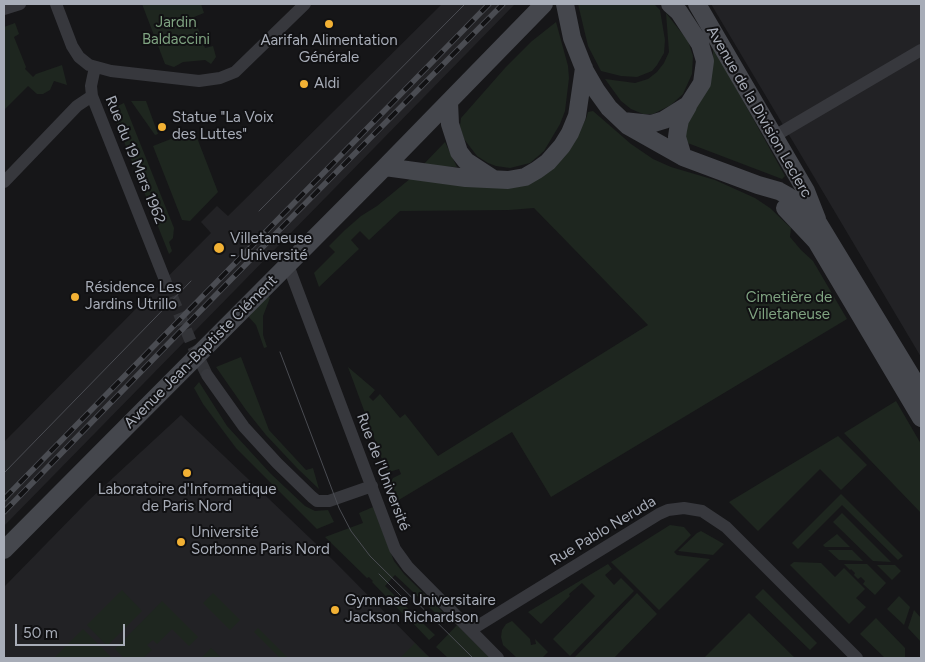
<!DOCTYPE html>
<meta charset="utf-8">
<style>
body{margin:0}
#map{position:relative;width:925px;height:662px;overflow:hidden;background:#161618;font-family:Figtree,sans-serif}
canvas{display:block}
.frame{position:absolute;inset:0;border:5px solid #a8adb8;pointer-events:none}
.scale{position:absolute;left:15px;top:624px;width:110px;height:22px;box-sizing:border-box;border:2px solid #a8adb8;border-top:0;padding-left:6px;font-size:15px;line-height:18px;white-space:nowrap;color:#a8adb8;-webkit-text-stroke:4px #111113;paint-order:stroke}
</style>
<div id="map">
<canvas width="925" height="662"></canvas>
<div class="frame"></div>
<div class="scale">50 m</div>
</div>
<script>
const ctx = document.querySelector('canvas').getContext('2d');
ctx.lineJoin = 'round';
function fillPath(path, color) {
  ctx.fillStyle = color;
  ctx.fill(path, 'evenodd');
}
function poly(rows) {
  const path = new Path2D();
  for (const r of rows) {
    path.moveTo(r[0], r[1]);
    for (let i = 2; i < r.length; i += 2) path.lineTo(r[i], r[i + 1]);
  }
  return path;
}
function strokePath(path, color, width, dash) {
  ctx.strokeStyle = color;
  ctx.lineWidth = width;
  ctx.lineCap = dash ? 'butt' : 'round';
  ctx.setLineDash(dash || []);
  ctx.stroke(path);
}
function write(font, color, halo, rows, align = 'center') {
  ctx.font = font + ' Figtree,sans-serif';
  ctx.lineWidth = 4;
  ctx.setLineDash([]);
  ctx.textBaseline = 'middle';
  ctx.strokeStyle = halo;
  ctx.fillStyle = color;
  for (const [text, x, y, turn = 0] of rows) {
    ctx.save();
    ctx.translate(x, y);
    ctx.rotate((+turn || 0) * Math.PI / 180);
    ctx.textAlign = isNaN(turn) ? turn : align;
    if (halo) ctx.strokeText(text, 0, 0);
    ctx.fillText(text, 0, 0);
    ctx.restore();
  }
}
fillPath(poly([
 [442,4,515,4,4,526,4,442,211,233,201,222,217,206,228,216],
 [711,4,921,4,921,357,829,202],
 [181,415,334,561,430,658,4,658,4,587,88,501]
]), '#222225');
fillPath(poly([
 [142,4,201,4,204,13,194,17,205,48,213,46,216,57,211,64,205,60,183,62,174,67,165,64],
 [578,4,652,4,655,5,660,10,665,40,664,53,657,65,652,71,637,77,621,76,601,71,588,46],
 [666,13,688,41,693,56,692,74,683,94,671,105,653,114,643,114,631,109,621,101,605,79,635,83,648,79,657,72,664,63,669,52],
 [556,22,568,66,569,78,565,111,560,124,544,151,530,163,510,168,496,166,488,163,477,156,464,139,460,126,461,118,505,68,532,41],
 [15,23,19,34,14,37,26,67,25,69,33,77,36,74,62,65,67,85,54,81,50,90,43,94,37,94,28,86,4,110,4,27],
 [713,47,785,176,782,179,685,142,683,129,713,66],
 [131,101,146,101,158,134,155,135],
 [124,103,174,228,173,238,169,242,172,251,169,254,111,109],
 [593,111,631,144,653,159,671,167,715,180,755,198,770,208,791,228,790,237,801,250,813,261,847,319,551,497,512,432,397,501,391,482,393,478,401,474,399,469,389,472,386,470,348,367,375,390,369,397,373,401,380,394,400,418,405,414,438,456,648,325,534,208,509,210,400,211,369,240,360,231,351,240,359,249,319,287,314,273,335,252,329,246,345,230,361,216,377,206,411,178,487,186,571,145,586,119,588,112],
 [194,130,218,192,190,221,182,220,153,146],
 [445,142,457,167,422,166],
 [267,295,270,298,263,316,263,335,267,347,264,348,256,325,247,315],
 [241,357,269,430,306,470,313,468,319,489,298,469,266,435,246,410,216,367],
 [199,382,227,426,270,473,305,506,315,511,328,510,334,522,317,529,236,448,203,404,194,388],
 [896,401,921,444,921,513,844,433],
 [838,436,867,465,841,490,820,469,758,531,729,502],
 [841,494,903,556,898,560,842,505,798,549,792,543],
 [373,507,394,561,404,574,450,619,446,623,395,575,385,586,435,635,429,640,409,619,411,617,406,613,404,615,372,582,373,581,369,577,367,578,325,537,363,523,359,513],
 [842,513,891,562,873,561,833,522],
 [670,525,684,527,691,535,674,552,677,555,710,559,659,610,611,562],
 [701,531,724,544,713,555,678,551,697,533],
 [837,534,850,547,825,547,823,545],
 [828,550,852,550,863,561,839,560],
 [794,562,821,563,835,577,844,568,865,589,856,598,866,607,849,624,790,565],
 [608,564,612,569,605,575,614,585,621,578,634,591,570,656,553,639,595,596,582,583,569,594,570,596,541,624,528,612],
 [844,564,867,564,886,583,875,595,863,584,865,581,861,577,858,579,854,575,855,573,851,569,850,570],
 [877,565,895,565,901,571,892,580],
 [763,589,817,643,810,650,755,597],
 [122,590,142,611,107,646,87,625],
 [213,593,240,620,230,630,203,603],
 [637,593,657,614,614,658,574,658],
 [899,596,910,607,904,625,887,609],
 [162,601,198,637,189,646,172,629,157,644,153,640,147,645,152,650,143,658,124,658,115,649],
 [914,610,921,618,921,642,908,628],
 [749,613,795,658,704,658],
 [876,618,905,648,905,658,885,658,860,634],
 [512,621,530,639,531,645,536,644,535,639,548,652,542,658,517,658,503,645,501,637,502,630,506,624],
 [457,625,490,658,448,658,436,647],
 [258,628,288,658,280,658,254,632],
 [83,629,112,658,54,658],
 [415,643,422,651,430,658,400,658],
 [211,648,222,658,201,658]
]), '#1e261f');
strokePath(poly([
 [165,280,191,342,207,375]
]), '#333438', 12, [12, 6]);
strokePath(poly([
 [56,4,72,46,79,57,89,65,111,71,199,81,220,78,235,72,305,4],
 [4,9,20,4],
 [95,67,91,86,92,96,165,280],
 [773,137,921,50],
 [4,182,77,106,92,96],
 [288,265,395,549,408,567,498,658],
 [207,375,244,427,277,463,312,497,317,501,329,501,372,486],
 [471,630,659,514,668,510,684,508,702,511,726,527,857,658]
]), '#37383d', 12);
strokePath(poly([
 [565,4,572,38,585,71,596,90,609,108,628,126,683,157,758,185,779,191,788,196,817,221,921,392],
 [697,4,806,191,817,219],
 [449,102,450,124,459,152,466,161,492,178],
 [623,121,651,124,664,120,688,105,702,83,705,61,700,44,679,12,670,4],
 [683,157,677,137,678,130,680,120,688,106],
 [385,167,466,178,508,180,525,177,537,170,548,162,562,146,570,133,577,116,584,68],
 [785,208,816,241,921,418],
 [4,550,385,167,544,4]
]), '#45474d', 18);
strokePath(poly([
 [259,211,465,4],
 [280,352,339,508,351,531,370,556,473,658],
 [4,473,191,281],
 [379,574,407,602]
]), '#4a4c52', 1);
const rail = poly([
 [4,499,489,4],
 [4,512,295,214,503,4]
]);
strokePath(rail, '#4a4c52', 5.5);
strokePath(rail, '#111113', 4, [11]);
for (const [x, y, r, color] of [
 [329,24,5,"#f2b134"],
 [304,84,5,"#f2b134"],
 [162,127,5,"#f2b134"],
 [219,248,6,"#f2b134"],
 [75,297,5,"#f2b134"],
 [187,473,5,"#f2b134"],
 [181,542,5,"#f2b134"],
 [335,610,5,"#f2b134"]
]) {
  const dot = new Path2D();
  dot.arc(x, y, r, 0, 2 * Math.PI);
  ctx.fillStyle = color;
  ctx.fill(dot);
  strokePath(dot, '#111113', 2);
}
write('15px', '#7fa381', '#111113', [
 ["Jardin",176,23],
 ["Baldaccini",176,40],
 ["Cimetière de",789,298],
 ["Villetaneuse",789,315]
]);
write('15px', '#a8adb8', '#111113', [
 ["Aarifah Alimentation",329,41,"center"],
 ["Générale",329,58,"center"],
 ["Aldi",314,84],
 ["Statue \"La Voix",172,118],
 ["des Luttes\"",172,135],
 ["Villetaneuse",230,239],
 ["- Université",230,256],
 ["Résidence Les",85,288],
 ["Jardins Utrillo",85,305],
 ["Laboratoire d'Informatique",187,490,"center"],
 ["de Paris Nord",187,507,"center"],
 ["Université",191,533],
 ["Sorbonne Paris Nord",191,550],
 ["Gymnase Universitaire",345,601],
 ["Jackson Richardson",345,618]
], 'left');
write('15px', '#a8adb8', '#111113', [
 ["Avenue de la Division Leclerc",759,112,60],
 ["Rue du 19 Mars 1962",135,160,68],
 ["Avenue Jean-Baptiste Clément",201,352,-45],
 ["Rue de l'Université",383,472,69],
 ["Rue Pablo Neruda",603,531,-31]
]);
</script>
